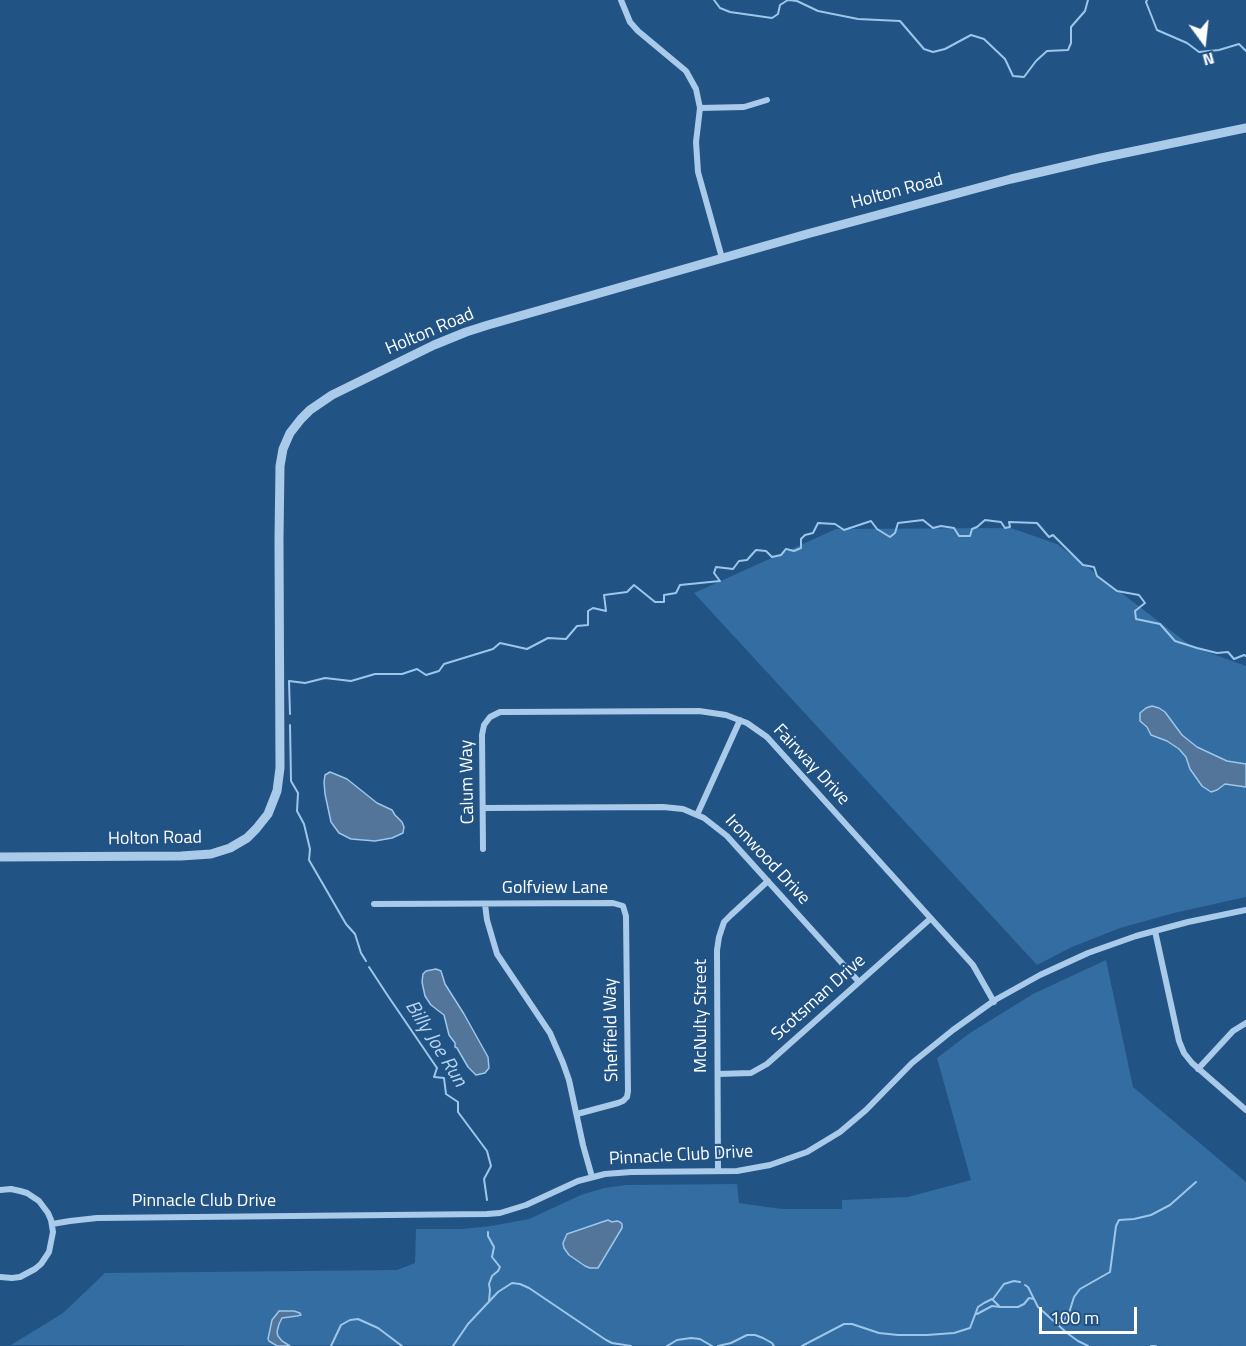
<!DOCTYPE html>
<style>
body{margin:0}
#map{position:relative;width:1246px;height:1346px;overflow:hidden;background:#215385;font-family:"Titillium Web",sans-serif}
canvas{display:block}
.north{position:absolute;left:1174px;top:12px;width:60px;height:60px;-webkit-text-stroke:4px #215385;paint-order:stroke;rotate:165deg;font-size:16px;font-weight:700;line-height:24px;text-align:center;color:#fff}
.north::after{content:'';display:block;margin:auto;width:21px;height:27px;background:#fff;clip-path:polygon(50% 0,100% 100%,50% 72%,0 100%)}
.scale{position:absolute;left:1039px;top:1307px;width:98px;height:27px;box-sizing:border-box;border:3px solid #fff;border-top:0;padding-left:8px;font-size:18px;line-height:21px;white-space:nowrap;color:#fff;-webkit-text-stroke:4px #215385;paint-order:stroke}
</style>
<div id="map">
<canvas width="1246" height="1346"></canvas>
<div class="north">N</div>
<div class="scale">100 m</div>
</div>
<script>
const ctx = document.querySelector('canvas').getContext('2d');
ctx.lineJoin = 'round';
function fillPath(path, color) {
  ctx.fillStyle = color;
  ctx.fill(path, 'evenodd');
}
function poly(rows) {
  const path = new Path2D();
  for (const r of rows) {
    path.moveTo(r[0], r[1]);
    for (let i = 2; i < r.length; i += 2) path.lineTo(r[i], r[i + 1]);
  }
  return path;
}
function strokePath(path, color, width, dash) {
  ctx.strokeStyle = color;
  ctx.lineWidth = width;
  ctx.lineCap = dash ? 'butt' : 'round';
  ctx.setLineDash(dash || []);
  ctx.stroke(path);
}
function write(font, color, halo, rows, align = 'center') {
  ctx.font = font + ' "Titillium Web",sans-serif';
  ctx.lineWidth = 4.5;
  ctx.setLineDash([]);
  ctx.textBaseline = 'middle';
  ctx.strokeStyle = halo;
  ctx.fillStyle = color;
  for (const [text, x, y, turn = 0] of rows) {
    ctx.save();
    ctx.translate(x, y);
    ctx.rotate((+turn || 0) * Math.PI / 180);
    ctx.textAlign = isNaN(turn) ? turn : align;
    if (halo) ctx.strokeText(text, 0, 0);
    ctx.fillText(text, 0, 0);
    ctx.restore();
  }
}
fillPath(poly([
 [1011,528,1057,544,1191,646,1246,666,1246,897,1174,913,1120,928,1072,947,1037,965,694,593,836,529],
 [1106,960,1133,1087,1246,1182,1246,1346,11,1345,63,1313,105,1273,397,1270,415,1263,416,1229,462,1229,491,1226,529,1219,581,1195,604,1188,626,1185,737,1184,739,1203,781,1209,842,1209,842,1200,908,1197,971,1180,937,1058,970,1033,1033,994]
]), '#346da2');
const water = poly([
 [1152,706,1159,708,1165,712,1182,735,1197,747,1227,761,1246,764,1246,787,1225,784,1217,790,1211,792,1202,786,1190,769,1186,757,1179,749,1167,741,1151,735,1147,727,1140,721,1140,713,1146,708,1152,706],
 [330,772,347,779,377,803,392,810,395,815,402,822,404,827,403,833,392,838,375,841,351,839,339,833,331,822,325,794,324,782,325,775,330,772],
 [436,969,441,971,445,984,464,1014,488,1057,489,1068,485,1073,476,1075,468,1067,457,1048,455,1047,455,1043,449,1035,444,1015,431,1005,425,996,422,982,423,974,426,971,436,969],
 [608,1220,612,1222,617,1221,620,1222,622,1224,622,1228,598,1268,590,1268,585,1266,569,1255,564,1248,563,1243,567,1234,608,1220],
 [279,1311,294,1311,300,1313,301,1315,297,1316,282,1318,279,1324,277,1332,278,1336,282,1341,290,1346,277,1346,269,1341,268,1339,272,1320,279,1311]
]);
fillPath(water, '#527599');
strokePath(water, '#9dc6eb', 1.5);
strokePath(poly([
 [714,0,720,8,730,12,772,18,778,14,780,5,788,0,797,1,818,11,858,19,900,21,924,49,933,52,945,49,971,35,984,39,1005,59,1013,76,1024,77,1036,61,1047,51,1068,50,1071,43,1071,27,1085,11,1088,0],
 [1147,0,1146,2,1157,30,1187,43,1199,52,1219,50,1239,44,1246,51],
 [290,714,289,681,305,683,325,678,351,681,375,674,402,674,417,669,426,675,439,671,444,664,493,649,500,643,527,649,548,638,566,639,577,626,588,625,588,611,593,608,606,611,604,595,627,592,634,585,655,602,664,602,664,595,676,593,680,585,720,581,714,573,716,567,733,569,739,561,747,560,756,550,766,551,772,557,781,555,786,549,794,551,801,548,801,539,805,535,813,533,818,523,835,524,844,530,871,521,877,529,890,537,895,533,898,523,923,520,933,528,941,526,954,528,959,536,970,536,972,529,977,527,985,520,1001,522,1005,528,1010,527,1009,522,1037,523,1049,537,1053,535,1083,565,1094,567,1097,576,1117,591,1139,595,1145,603,1135,611,1136,619,1160,624,1175,641,1197,648,1217,653,1228,652,1234,659,1244,655,1246,656],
 [290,725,291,781,298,793,297,811,304,824,310,849,309,860,346,924,355,934,361,953,366,961],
 [369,967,388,996,437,1068,434,1077,444,1078,446,1094,458,1102,458,1112,487,1151,491,1166,484,1179,487,1200],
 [488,1232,488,1236,494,1247,492,1257,500,1267,498,1271,492,1276,489,1284,490,1290,489,1301],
 [1025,1285,1028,1287,1034,1299],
 [993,1299,1004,1284,1014,1281,1020,1282],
 [977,1314,992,1306,1000,1307,1018,1307,1024,1304,1029,1298,1034,1299,1038,1307,1067,1333,1078,1341,1088,1346],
 [1057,1324,1064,1320,1069,1313,1074,1297,1080,1289,1110,1272,1116,1226,1119,1220,1134,1219,1151,1215,1170,1205,1196,1182],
 [331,1346,341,1325,350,1320,358,1319,378,1328,402,1346],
 [453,1346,468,1324,498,1292,512,1283,520,1284,529,1288,606,1340,612,1343,631,1346],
 [667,1346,677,1340,691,1338,700,1339,712,1346],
 [718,1346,731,1343,747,1335,755,1335,763,1338,772,1343,774,1346],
 [802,1346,844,1324,852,1324,879,1333,898,1335,927,1335,954,1333,970,1328,978,1307,984,1303,992,1299,1000,1307],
 [1151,1346,1156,1346]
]), '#9dc6eb', 2);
strokePath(poly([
 [621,0,630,22,638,31,686,71,696,89,700,108,696,142,698,172,722,258],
 [700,108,744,107,767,100],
 [484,808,663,807,683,809,704,818,727,836,859,982],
 [697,815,740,720],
 [483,849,482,735,484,725,490,717,500,712,506,712,699,711,726,715,747,723,767,737,973,965,994,1002],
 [374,904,613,903,623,906,626,916,628,1091,627,1097,623,1101,618,1103,577,1114],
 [485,904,487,920,497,954,550,1033,563,1063,569,1080,583,1145,592,1177],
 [1155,931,1179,1041,1184,1053,1192,1063,1246,1110],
 [1198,1069,1233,1031,1246,1023],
 [718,1074,751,1073,767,1064,930,919],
 [718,1171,717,950,719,937,724,922,731,915,768,881],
 [0,1190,11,1189,20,1191,27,1193,39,1201,48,1213,51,1220,53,1232,49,1252,41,1264,35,1269,20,1277,12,1278,0,1277],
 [52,1224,70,1221,97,1218,487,1214,500,1213,526,1205,578,1181,605,1174,631,1172,737,1171,770,1165,807,1152,840,1132,866,1110,912,1063,953,1030,995,1000,1040,975,1088,953,1136,936,1188,922,1246,910]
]), '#a9cae9', 6);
strokePath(poly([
 [0,857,181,856,211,854,230,848,247,838,256,829,268,814,277,791,280,768,279,539,280,466,283,449,290,433,301,419,310,410,332,395,434,345,466,332,488,325,807,234,1011,179,1101,158,1246,128]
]), '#a9cae9', 9);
write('18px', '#fff', '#215385', [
 ["Holton Road",897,192,-15],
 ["Holton Road",430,332,-23],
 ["Fairway Drive",811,765,47],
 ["Calum Way",468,782,-91],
 ["Holton Road",155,839,-1],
 ["Ironwood Drive",767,860,47],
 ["Golfview Lane",555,889],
 ["Scotsman Drive",819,998,-42],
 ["McNulty Street",702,1016,-90],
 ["Sheffield Way",612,1030,-91],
 ["Pinnacle Club Drive",681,1156,-3],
 ["Pinnacle Club Drive",204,1202]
]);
write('italic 20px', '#b5d4f1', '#215385', [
 ["Billy Joe Run",435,1044,58]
]);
</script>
